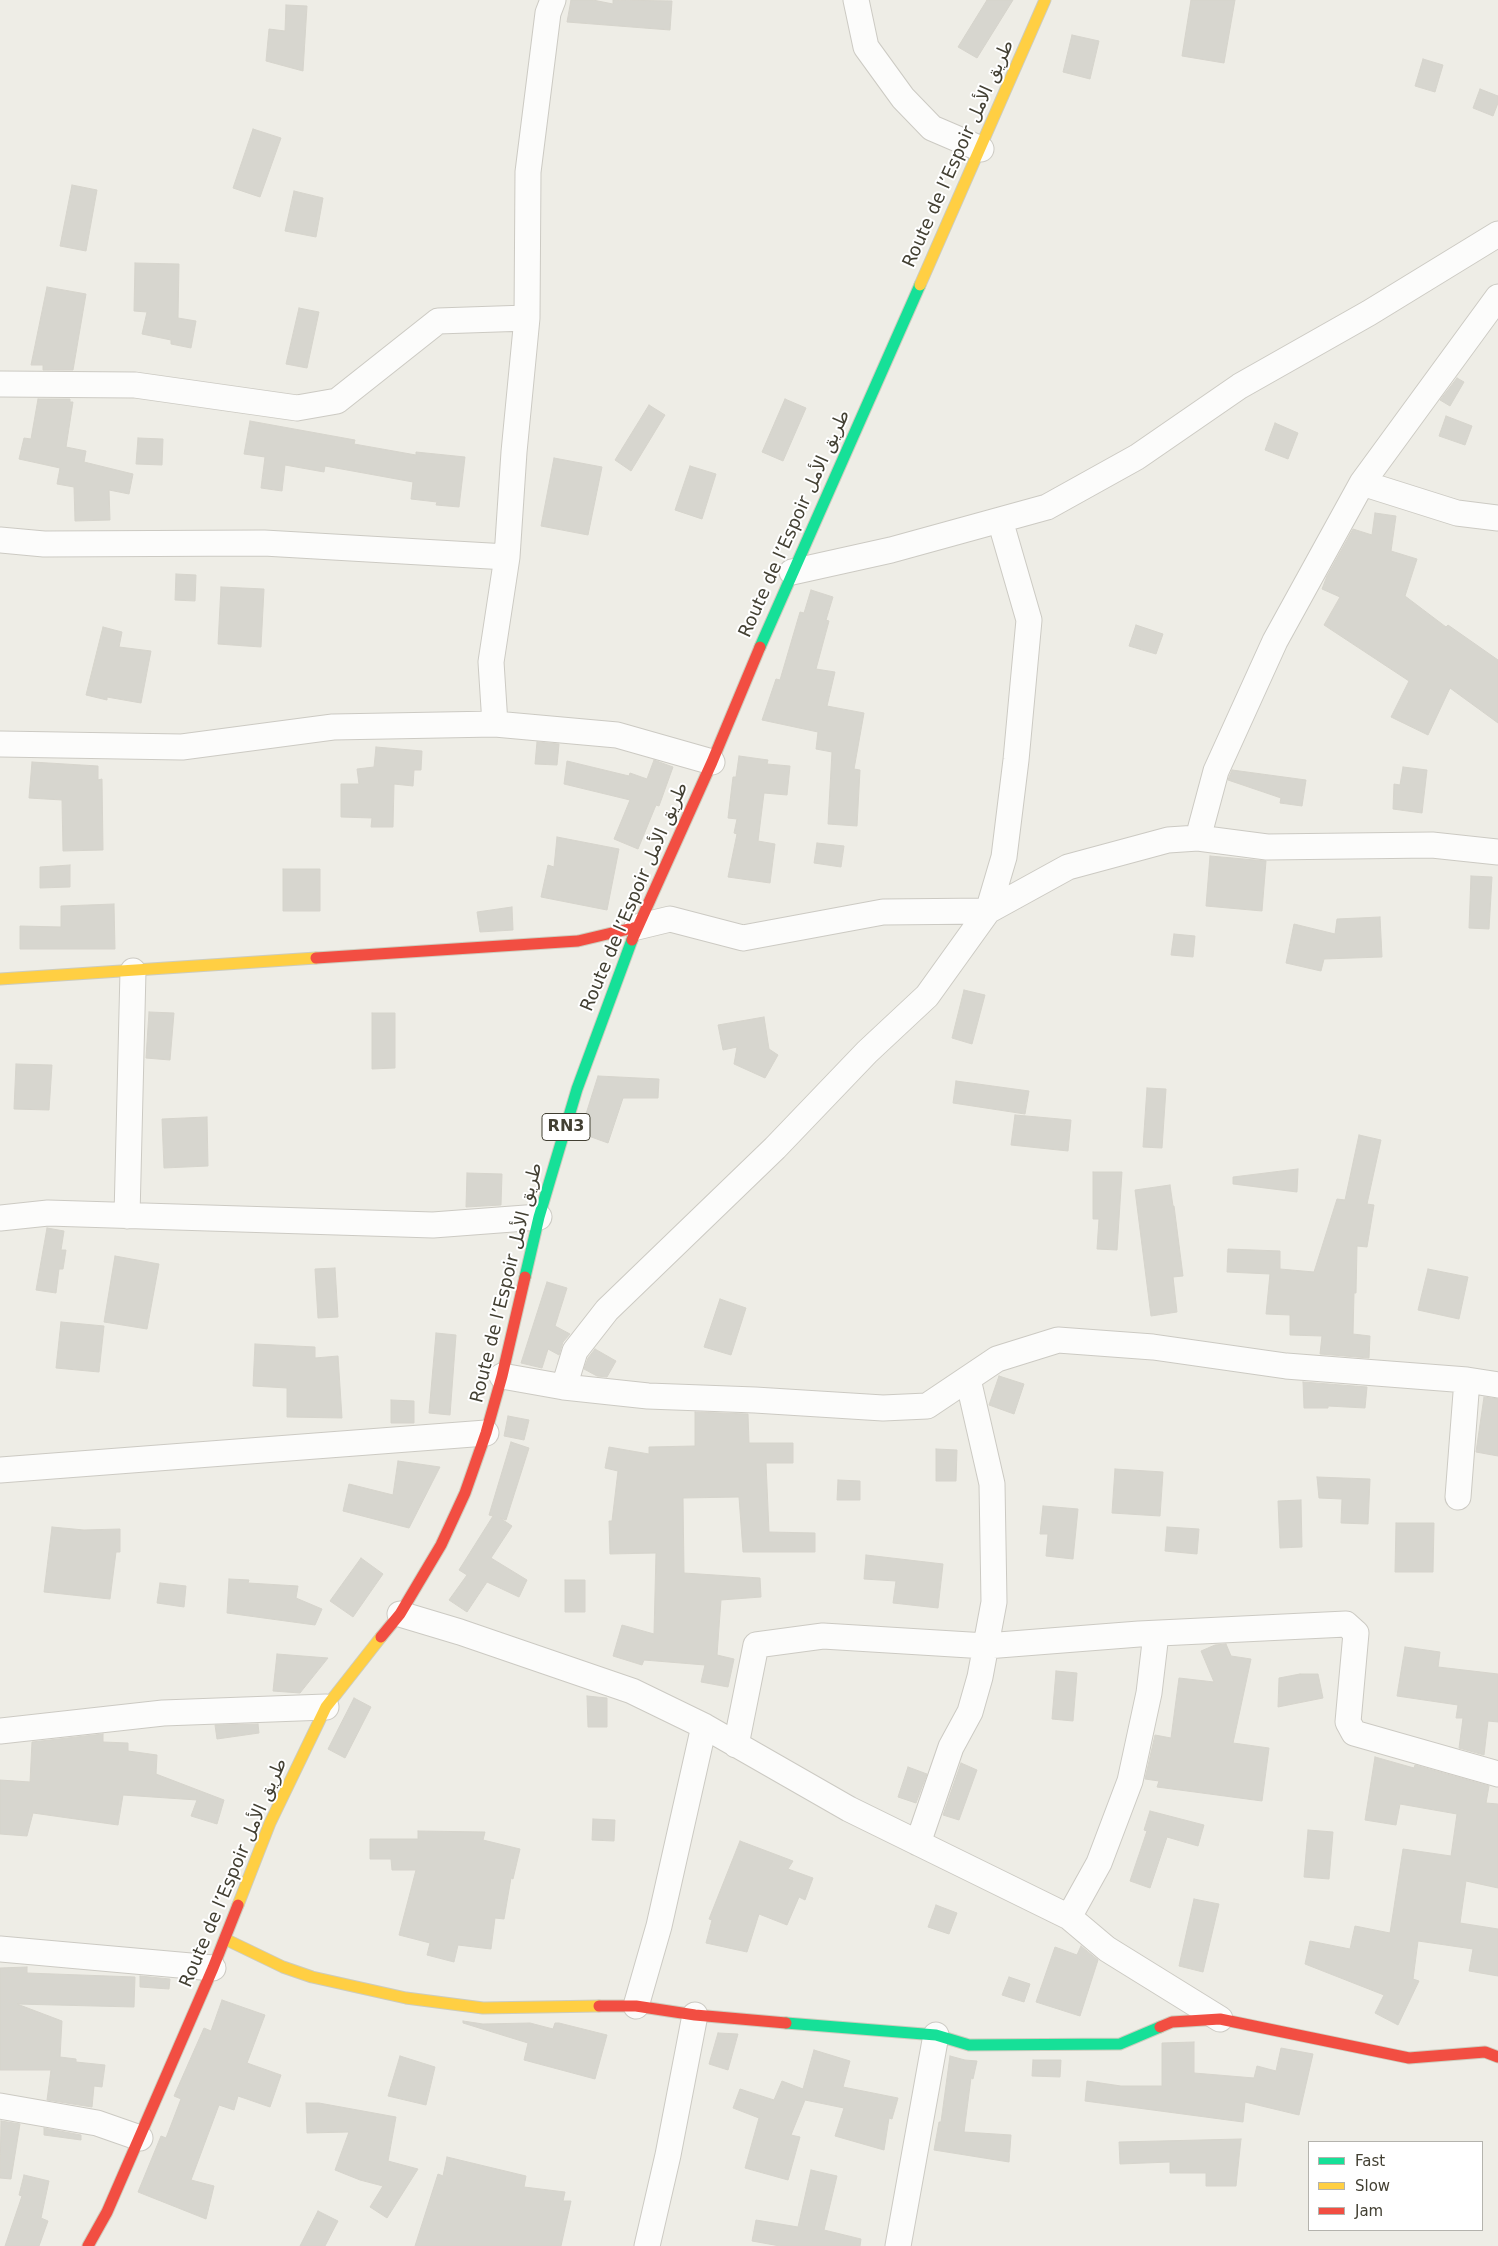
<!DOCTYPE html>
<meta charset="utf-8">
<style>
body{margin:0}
#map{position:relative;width:1498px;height:2246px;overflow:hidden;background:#eeede6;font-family:"DejaVu Sans",sans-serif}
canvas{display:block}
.legend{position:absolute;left:1308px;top:2141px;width:175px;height:90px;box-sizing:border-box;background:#fff;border:1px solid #b4b3ad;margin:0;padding:6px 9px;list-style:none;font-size:15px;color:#434033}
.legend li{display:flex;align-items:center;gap:10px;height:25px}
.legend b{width:25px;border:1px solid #b4b3ad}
</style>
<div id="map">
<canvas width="1498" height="2246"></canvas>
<ul class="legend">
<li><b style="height:6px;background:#16e098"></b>Fast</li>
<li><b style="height:6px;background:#ffcf43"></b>Slow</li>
<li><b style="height:6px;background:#f24e42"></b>Jam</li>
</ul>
</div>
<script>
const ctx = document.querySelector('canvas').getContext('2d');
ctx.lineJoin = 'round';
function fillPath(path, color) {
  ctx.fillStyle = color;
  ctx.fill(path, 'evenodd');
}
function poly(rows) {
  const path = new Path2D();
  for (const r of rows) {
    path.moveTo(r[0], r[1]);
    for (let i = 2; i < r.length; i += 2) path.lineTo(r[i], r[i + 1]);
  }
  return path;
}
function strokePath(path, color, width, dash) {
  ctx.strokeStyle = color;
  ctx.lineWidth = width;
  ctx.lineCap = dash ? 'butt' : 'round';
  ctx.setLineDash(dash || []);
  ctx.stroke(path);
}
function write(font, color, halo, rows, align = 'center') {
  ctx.font = font + ' "DejaVu Sans",Vazirmatn,sans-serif';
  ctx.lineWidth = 4;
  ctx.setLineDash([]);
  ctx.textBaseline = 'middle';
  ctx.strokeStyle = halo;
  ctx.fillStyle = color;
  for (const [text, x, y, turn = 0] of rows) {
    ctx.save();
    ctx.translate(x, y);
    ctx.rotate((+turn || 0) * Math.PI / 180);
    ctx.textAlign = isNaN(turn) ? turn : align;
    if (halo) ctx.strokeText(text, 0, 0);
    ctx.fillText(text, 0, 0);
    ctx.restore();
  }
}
const building = poly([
 [571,0,593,0,613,4,613,0,672,1,670,30,567,22,571,0],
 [987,0,1013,0,977,58,958,47,987,0],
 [1191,0,1235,0,1224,63,1182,56,1191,0],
 [286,5,307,6,303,71,266,61,269,29,285,31,286,5],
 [1072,35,1099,41,1090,79,1063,72,1072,35],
 [1423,59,1443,65,1435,92,1415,86,1423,59],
 [1480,89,1498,96,1498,103,1493,116,1473,108,1480,89],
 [253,129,281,138,260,197,233,188,253,129],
 [72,185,97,190,86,251,60,246,72,185],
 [294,191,323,198,316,237,285,231,294,191],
 [135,263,179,264,178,318,196,321,191,348,171,344,171,340,142,334,147,312,134,311,135,263],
 [47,287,86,294,73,370,43,370,43,365,31,365,47,287],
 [299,308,319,312,307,368,286,364,299,308],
 [1457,378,1464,382,1450,406,1440,400,1457,378],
 [38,399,70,399,70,402,73,402,66,447,86,451,84,462,133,474,129,494,109,490,110,520,75,521,74,487,57,484,60,468,19,459,24,438,31,439,38,399],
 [785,399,806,408,783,461,762,452,785,399],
 [649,405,665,415,631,471,615,460,649,405],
 [1446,416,1472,426,1465,445,1439,436,1446,416],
 [250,421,355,440,354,444,416,455,416,452,465,457,459,507,436,505,437,502,411,499,413,482,325,466,324,472,285,465,282,491,261,488,265,457,244,454,250,421],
 [1275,423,1298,433,1288,459,1265,450,1275,423],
 [138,438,163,439,162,465,136,464,138,438],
 [554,458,602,467,588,535,541,526,554,458],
 [690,466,716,474,702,519,675,510,690,466],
 [1375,513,1396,516,1391,551,1417,559,1405,596,1446,627,1448,625,1498,660,1498,723,1450,688,1428,735,1391,717,1409,681,1324,625,1340,597,1322,589,1327,576,1353,529,1372,535,1375,513],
 [176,574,196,575,195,601,175,600,176,574],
 [221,587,264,589,261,647,218,644,221,587],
 [811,590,833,597,826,620,829,621,816,669,835,672,827,706,864,713,854,769,860,770,857,826,828,824,832,752,816,749,818,732,762,720,776,679,780,680,800,612,804,613,811,590],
 [1136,625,1163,634,1156,654,1129,646,1136,625],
 [103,627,122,632,119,647,151,651,141,703,107,697,107,700,86,695,103,627],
 [537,742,559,744,557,765,535,764,537,742],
 [376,747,422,751,421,770,414,770,413,786,394,784,393,827,371,827,372,818,341,817,341,784,359,784,357,769,374,767,376,747],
 [739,756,768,760,767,764,790,766,787,795,764,793,758,841,775,844,770,883,728,877,737,834,734,833,737,819,728,818,733,777,736,777,739,756],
 [654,760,673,767,659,806,656,805,638,849,614,839,630,800,564,784,567,761,629,776,630,773,647,779,654,760],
 [32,762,98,766,98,780,102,779,103,850,63,851,62,800,29,798,32,762],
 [1403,767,1427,770,1422,813,1393,809,1394,784,1400,785,1403,767],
 [1232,770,1306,780,1302,806,1280,803,1281,798,1228,780,1232,770],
 [557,837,619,849,607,910,541,897,548,865,554,867,557,837],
 [817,843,844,846,841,867,814,863,817,843],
 [1210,856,1266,861,1262,911,1206,906,1210,856],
 [70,865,70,887,40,888,40,867,70,865],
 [283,869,320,869,320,911,283,911,283,869],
 [1471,876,1492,877,1489,929,1469,928,1471,876],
 [114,904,115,949,20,949,20,926,61,927,61,906,114,904],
 [512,907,513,930,480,932,477,912,512,907],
 [1380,917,1382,957,1324,959,1321,971,1286,963,1294,924,1335,934,1337,919,1380,917],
 [1174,934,1195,936,1193,957,1171,955,1174,934],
 [964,990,985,995,972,1044,952,1038,964,990],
 [149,1012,174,1013,170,1060,146,1058,149,1012],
 [372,1013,395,1013,395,1068,372,1069,372,1013],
 [764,1017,769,1049,778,1055,765,1078,734,1064,737,1047,723,1050,718,1025,764,1017],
 [16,1064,52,1065,49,1110,14,1109,16,1064],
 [598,1076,659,1079,658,1098,623,1098,608,1143,580,1133,598,1076],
 [956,1081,1029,1091,1025,1114,953,1103,956,1081],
 [1147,1088,1166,1089,1162,1148,1143,1147,1147,1088],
 [1015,1115,1071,1120,1068,1151,1011,1145,1015,1115],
 [207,1117,208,1166,164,1168,162,1119,207,1117],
 [1359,1135,1381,1140,1367,1204,1374,1205,1367,1247,1357,1246,1356,1293,1354,1293,1353,1334,1370,1336,1369,1358,1320,1354,1322,1336,1290,1335,1290,1315,1266,1314,1270,1274,1227,1272,1228,1249,1280,1251,1280,1269,1314,1272,1337,1199,1345,1200,1359,1135],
 [1298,1169,1297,1192,1233,1184,1233,1177,1298,1169],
 [1093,1172,1122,1172,1117,1250,1097,1249,1099,1219,1093,1219,1093,1172],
 [467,1173,502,1174,501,1205,466,1207,467,1173],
 [1170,1185,1173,1206,1174,1206,1183,1276,1173,1277,1177,1312,1151,1316,1135,1190,1170,1185],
 [47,1228,64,1231,61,1250,66,1250,63,1269,59,1269,56,1293,36,1290,47,1228],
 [115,1256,159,1264,147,1329,104,1322,115,1256],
 [335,1268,338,1317,318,1318,315,1269,335,1268],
 [1428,1269,1468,1277,1459,1319,1418,1310,1428,1269],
 [547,1282,567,1288,555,1326,570,1334,563,1342,559,1355,548,1349,542,1368,521,1363,547,1282],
 [720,1299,746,1308,731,1355,704,1347,720,1299],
 [61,1322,104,1326,99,1372,56,1368,61,1322],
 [436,1333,456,1335,450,1415,429,1413,436,1333],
 [255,1344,315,1347,315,1358,338,1356,342,1418,287,1417,287,1388,253,1386,255,1344],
 [595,1349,616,1361,607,1377,597,1376,584,1369,588,1358,595,1349],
 [999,1376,1024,1384,1014,1414,989,1405,999,1376],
 [1303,1382,1367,1387,1365,1408,1328,1406,1328,1408,1304,1408,1303,1382],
 [1484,1397,1498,1399,1498,1456,1476,1452,1484,1397],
 [391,1400,414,1401,414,1423,391,1423,391,1400],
 [695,1412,748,1414,749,1443,793,1443,793,1463,766,1463,769,1532,815,1533,815,1552,743,1552,739,1497,683,1498,684,1573,760,1578,761,1597,721,1600,717,1655,734,1659,728,1687,701,1682,705,1665,644,1660,642,1665,613,1656,622,1625,654,1634,656,1553,610,1554,609,1521,612,1521,618,1471,605,1468,609,1447,649,1454,649,1447,695,1446,695,1412],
 [508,1416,529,1420,524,1440,504,1436,508,1416],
 [511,1442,529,1448,506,1520,500,1518,512,1526,491,1558,527,1580,519,1597,487,1582,467,1612,449,1600,467,1575,459,1570,493,1516,489,1515,511,1442],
 [936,1449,957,1450,956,1481,936,1481,936,1449],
 [398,1461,440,1467,409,1528,343,1511,349,1484,393,1495,398,1461],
 [1115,1469,1163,1472,1160,1516,1112,1513,1115,1469],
 [1317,1477,1370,1479,1368,1524,1341,1523,1342,1499,1319,1498,1317,1477],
 [838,1480,860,1481,860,1500,837,1500,838,1480],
 [1301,1500,1302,1547,1280,1548,1278,1501,1301,1500],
 [1043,1506,1078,1509,1073,1559,1046,1556,1048,1534,1040,1534,1043,1506],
 [1396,1523,1434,1523,1433,1572,1395,1572,1396,1523],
 [52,1527,84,1530,120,1529,120,1552,116,1552,110,1599,44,1592,52,1527],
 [1167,1527,1199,1529,1197,1554,1165,1551,1167,1527],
 [866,1555,943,1564,938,1608,893,1603,896,1581,864,1579,866,1555],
 [361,1558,383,1574,353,1617,330,1601,361,1558],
 [229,1579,249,1580,248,1583,298,1586,296,1598,322,1609,315,1625,227,1613,229,1579],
 [565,1580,585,1580,585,1612,565,1612,565,1580],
 [160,1583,186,1586,184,1607,157,1603,160,1583],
 [1226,1644,1231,1656,1251,1659,1233,1743,1269,1748,1262,1801,1157,1787,1159,1781,1145,1779,1155,1735,1171,1738,1179,1678,1214,1682,1201,1651,1215,1645,1226,1644],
 [1405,1647,1440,1652,1438,1667,1498,1674,1498,1722,1488,1721,1484,1755,1459,1748,1463,1718,1456,1718,1458,1705,1397,1696,1405,1647],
 [277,1654,328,1658,300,1693,273,1691,277,1654],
 [1056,1671,1077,1673,1073,1721,1052,1719,1056,1671],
 [1300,1674,1318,1674,1323,1698,1278,1707,1279,1678,1300,1674],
 [587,1696,607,1698,607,1727,588,1727,587,1696],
 [354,1698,371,1707,345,1758,328,1749,354,1698],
 [258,1724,259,1733,217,1739,215,1725,258,1724],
 [103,1734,103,1742,128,1743,128,1751,157,1755,156,1774,224,1800,217,1824,191,1816,197,1800,123,1795,118,1825,33,1813,27,1836,0,1834,0,1780,30,1782,32,1742,103,1734],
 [1375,1757,1414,1768,1415,1765,1489,1786,1486,1803,1498,1804,1498,1888,1466,1881,1460,1923,1498,1929,1498,1976,1469,1971,1473,1949,1418,1941,1413,1979,1419,1981,1398,2025,1375,2013,1384,1995,1305,1964,1310,1941,1350,1949,1355,1926,1390,1933,1403,1849,1451,1856,1457,1814,1400,1804,1396,1825,1365,1820,1375,1757],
 [961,1763,977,1770,959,1820,943,1815,961,1763],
 [908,1767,927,1774,916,1803,898,1797,908,1767],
 [1150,1811,1204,1825,1198,1846,1167,1837,1150,1888,1130,1881,1147,1831,1144,1830,1150,1811],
 [593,1819,615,1820,614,1841,592,1840,593,1819],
 [1308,1830,1333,1832,1329,1879,1304,1877,1308,1830],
 [418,1831,485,1832,483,1840,520,1849,513,1879,511,1878,504,1919,495,1918,491,1949,458,1945,454,1962,427,1955,430,1943,399,1935,416,1870,392,1870,391,1859,370,1859,370,1839,418,1839,418,1831],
 [740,1841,793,1861,788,1869,813,1878,805,1900,799,1897,787,1925,759,1914,747,1952,706,1943,712,1920,709,1919,740,1841],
 [1194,1899,1219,1904,1203,1972,1179,1966,1194,1899],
 [936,1905,957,1913,949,1934,928,1927,936,1905],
 [1081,1946,1098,1960,1080,2016,1036,2002,1055,1947,1077,1955,1081,1946],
 [27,1967,27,1973,135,1977,134,2007,17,2004,62,2021,60,2057,76,2059,76,2062,105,2065,102,2087,94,2086,92,2107,47,2100,51,2070,0,2070,0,1968,27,1967],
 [140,1976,170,1979,169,1989,140,1987,140,1976],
 [1009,1977,1030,1984,1024,2002,1002,1995,1009,1977],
 [222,2000,265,2015,247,2063,281,2075,270,2107,238,2096,234,2110,219,2105,191,2180,214,2186,206,2219,138,2192,161,2136,166,2138,181,2099,174,2096,204,2028,211,2031,222,2000],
 [463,2021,483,2024,530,2023,553,2029,555,2023,559,2023,607,2035,595,2079,524,2060,528,2043,463,2023,463,2021],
 [718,2033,738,2034,728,2070,709,2064,718,2033],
 [1194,2042,1194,2073,1254,2078,1257,2066,1276,2071,1281,2048,1313,2054,1299,2115,1245,2102,1243,2122,1085,2101,1087,2081,1121,2086,1162,2086,1162,2043,1194,2042],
 [814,2050,850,2061,843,2087,898,2098,892,2119,889,2118,884,2150,835,2136,844,2108,805,2100,791,2135,800,2137,788,2180,745,2168,759,2118,733,2108,740,2089,774,2100,782,2081,803,2089,814,2050],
 [400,2056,435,2067,426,2105,388,2096,400,2056],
 [950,2056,965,2060,977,2061,973,2079,971,2078,964,2132,1011,2135,1009,2162,934,2150,939,2122,941,2122,950,2056],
 [1033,2060,1061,2060,1060,2077,1032,2076,1033,2060],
 [306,2103,319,2103,396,2117,388,2161,418,2169,387,2218,370,2207,383,2186,360,2180,335,2170,349,2132,307,2133,306,2103],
 [1,2121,20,2124,11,2179,0,2178,1,2121],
 [44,2128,81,2135,81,2140,44,2135,44,2128],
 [1241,2139,1236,2186,1206,2186,1206,2173,1170,2173,1170,2162,1120,2164,1119,2142,1241,2139],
 [447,2157,526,2176,524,2187,565,2192,563,2201,571,2201,561,2246,415,2246,438,2174,443,2176,447,2157],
 [811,2170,837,2176,824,2230,861,2239,860,2246,780,2246,752,2241,756,2220,798,2227,811,2170],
 [24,2175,49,2181,41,2218,48,2221,39,2246,5,2246,22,2196,19,2195,24,2175],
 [318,2211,338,2221,325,2246,300,2246,318,2211]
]);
fillPath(building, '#d7d6cf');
strokePath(building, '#d6d4cc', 1);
const street = poly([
 [856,0,866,47,903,98,932,128,981,149],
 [0,384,135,385,297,408,337,401,438,321,527,318],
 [1362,483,1457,513,1498,518],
 [0,540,44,544,264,543,507,557],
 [792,572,891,550,1047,507,1137,457,1240,386,1369,313,1498,234],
 [495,724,491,662,507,557,514,452,527,318,528,172,548,13,553,0],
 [0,744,182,747,333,727,495,724,617,735,712,762],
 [1198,838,1216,771,1275,641,1362,483,1498,297],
 [637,927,670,919,743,938,883,912,988,911,1068,867,1168,840,1198,838,1267,847,1432,845,1498,852],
 [127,1216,133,971],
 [0,1218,48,1213,433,1225,539,1217],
 [502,1376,564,1387,648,1396,755,1400,883,1408,927,1406,997,1359,1058,1340,1153,1347,1286,1366,1467,1380,1498,1385],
 [564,1387,575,1351,607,1310,775,1148,867,1052,927,996,988,911,1004,857,1016,760,1029,620,1000,520],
 [0,1470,486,1433],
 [1458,1497,1467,1380],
 [400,1614,460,1632,632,1691,704,1726,849,1809,1069,1917,1107,1949,1220,2019],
 [0,1731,163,1713,326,1707],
 [736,1745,756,1645,823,1636,986,1646,1139,1634,1346,1624,1356,1633,1348,1722,1354,1733,1498,1774],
 [918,1843,951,1747,970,1712,980,1677,994,1602,992,1484,968,1379],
 [1069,1917,1099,1863,1130,1781,1149,1693,1156,1634],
 [0,1949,213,1968],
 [636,2006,659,1926,704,1726],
 [0,2106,97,2123,140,2138],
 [647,2246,668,2155,695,2015],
 [898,2246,936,2035]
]);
const fast = poly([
 [760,647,920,285],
 [525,1277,539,1217,577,1089,632,940],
 [786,2023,936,2035,969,2045,1120,2044,1160,2027]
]);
const slow = poly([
 [920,285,1045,0],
 [0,979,316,958],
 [238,1905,270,1823,326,1707,381,1637],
 [225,1939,283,1967,312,1977,406,1998,483,2008,599,2006]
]);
const jam = poly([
 [632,940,712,762,760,647],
 [316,958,578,941,637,927],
 [381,1637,400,1614,441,1545,465,1493,486,1433,502,1376,525,1277],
 [599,2006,636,2006,695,2015,786,2023],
 [1160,2027,1172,2022,1220,2019,1409,2058,1485,2052,1498,2057],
 [88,2246,107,2212,213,1968,238,1905]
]);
strokePath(street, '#cccac3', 27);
strokePath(fast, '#cdccbd', 13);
strokePath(slow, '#cdccbd', 13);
strokePath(jam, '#cdccbd', 13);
strokePath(street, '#fcfcfb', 25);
strokePath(fast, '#16e098', 11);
strokePath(slow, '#ffcf43', 11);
strokePath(jam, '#f24e42', 11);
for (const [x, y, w] of [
 [566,1127,48]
]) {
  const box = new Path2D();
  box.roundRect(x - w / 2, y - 13.5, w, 27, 4);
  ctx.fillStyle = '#fff';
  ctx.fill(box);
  strokePath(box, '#434033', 1);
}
write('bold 16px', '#434033', null, [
 ["RN3",566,1127]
]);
write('18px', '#434033', '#fff', [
 ["Route de l’Espoir طريق الأمل",959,154,-66],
 ["Route de l’Espoir طريق الأمل",795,524,-66],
 ["Route de l’Espoir طريق الأمل",635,897,-67],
 ["Route de l’Espoir طريق الأمل",507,1283,-76],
 ["Route de l’Espoir طريق الأمل",234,1873,-67]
]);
</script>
